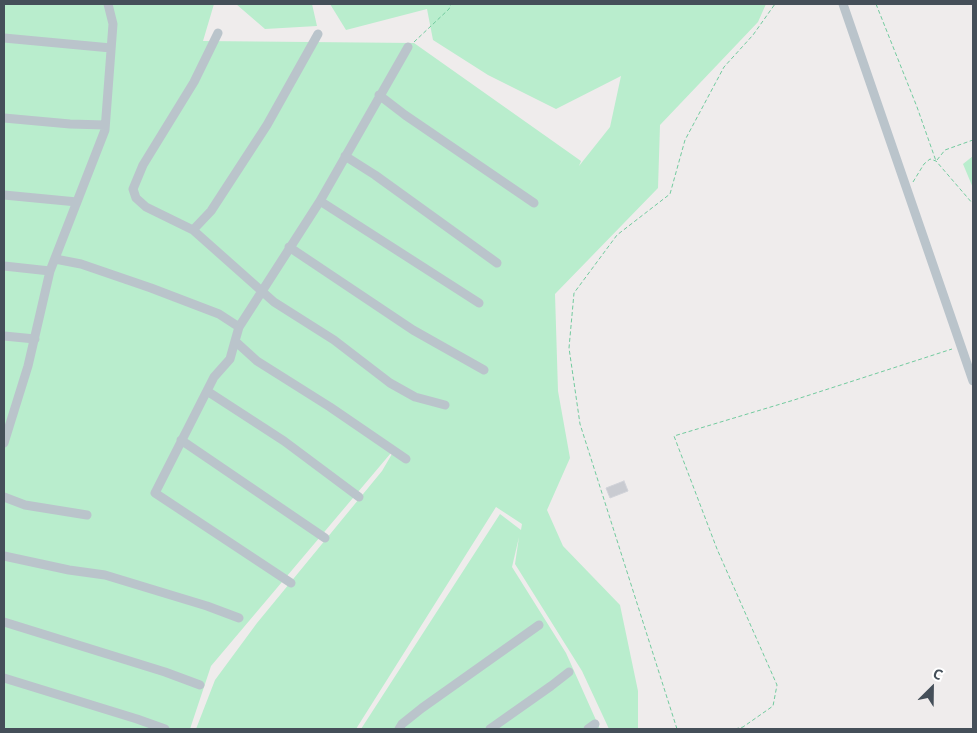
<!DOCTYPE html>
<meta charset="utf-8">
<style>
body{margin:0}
#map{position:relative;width:977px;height:733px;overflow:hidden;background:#efecec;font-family:"Open Sans",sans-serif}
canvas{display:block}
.frame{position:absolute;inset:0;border:5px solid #454f59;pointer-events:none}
.north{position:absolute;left:907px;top:663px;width:50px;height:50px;-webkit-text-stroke:4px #fff;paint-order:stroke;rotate:23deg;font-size:14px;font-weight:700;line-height:20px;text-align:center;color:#454f59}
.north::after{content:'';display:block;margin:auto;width:18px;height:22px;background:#454f59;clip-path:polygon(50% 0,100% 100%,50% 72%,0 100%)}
</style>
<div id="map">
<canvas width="977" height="733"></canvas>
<div class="frame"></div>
<div class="north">С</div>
</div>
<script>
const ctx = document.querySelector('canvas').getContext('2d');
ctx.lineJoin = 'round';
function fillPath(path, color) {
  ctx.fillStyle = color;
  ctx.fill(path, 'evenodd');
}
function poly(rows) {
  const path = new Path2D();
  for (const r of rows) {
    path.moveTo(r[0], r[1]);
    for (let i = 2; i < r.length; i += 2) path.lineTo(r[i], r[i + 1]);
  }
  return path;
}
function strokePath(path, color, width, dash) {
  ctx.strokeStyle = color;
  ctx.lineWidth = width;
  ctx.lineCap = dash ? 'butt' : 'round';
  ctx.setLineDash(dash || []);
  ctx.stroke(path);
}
fillPath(poly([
 [4,4,214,4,203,41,414,43,581,161,579,166,610,127,621,76,556,109,488,75,433,40,427,9,346,30,330,4,766,4,758,22,660,125,658,188,555,294,558,391,570,458,547,510,563,546,620,605,638,691,638,729,609,729,582,671,515,564,519,537,512,567,566,653,600,729,361,729,500,514,521,530,522,524,496,507,356,729,196,729,215,680,257,623,382,471,396,447,211,666,190,729,4,729],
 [236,4,312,4,317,26,265,29],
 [973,156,973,188,963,164]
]), '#b9edcd');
const building = poly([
 [624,481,628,491,610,498,606,488,624,481]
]);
fillPath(building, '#c9cbd1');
strokePath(building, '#d0d2d8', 1);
strokePath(poly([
 [876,4,917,107,936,161],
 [414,42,449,9,451,4],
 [937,160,945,150,973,140],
 [913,182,924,164,930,159,936,161,973,204],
 [677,729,580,424,569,348,574,293,617,235,670,194,685,140,724,67,753,35,775,4],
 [735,729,743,727,773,706,777,685,717,549,674,436,794,400,952,349]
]), '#72ca9e', 1, [4, 2.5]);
strokePath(poly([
 [843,4,973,381],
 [218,33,194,82,143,165,133,189,136,198,146,207,193,230,274,302,334,340,390,383,415,397,445,405],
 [4,38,111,48],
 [379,95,405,115,534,203],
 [4,118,70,124,105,125],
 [345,156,375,175,497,263],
 [4,195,77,202],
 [320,201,479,303],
 [193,230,211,211,267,125,318,34],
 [289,247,413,330,484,370],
 [55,259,81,264,151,288,219,314,239,327],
 [4,266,50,271],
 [4,336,35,339],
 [235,341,230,359,214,377,155,493,291,583],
 [207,391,284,441,359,497],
 [181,440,325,538],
 [4,443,28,366,50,271,105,130,113,24,108,4],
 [406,459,330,407,257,361,235,341,239,327,320,201,408,47],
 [4,497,25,505,87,515],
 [4,556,69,570,105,575,207,606,239,618],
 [4,622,165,672,200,685],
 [4,678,137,719,165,729],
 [399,729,402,724,422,708,539,625],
 [490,729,551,686,569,672],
 [588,729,595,724]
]), '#bac4cb', 9);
</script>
